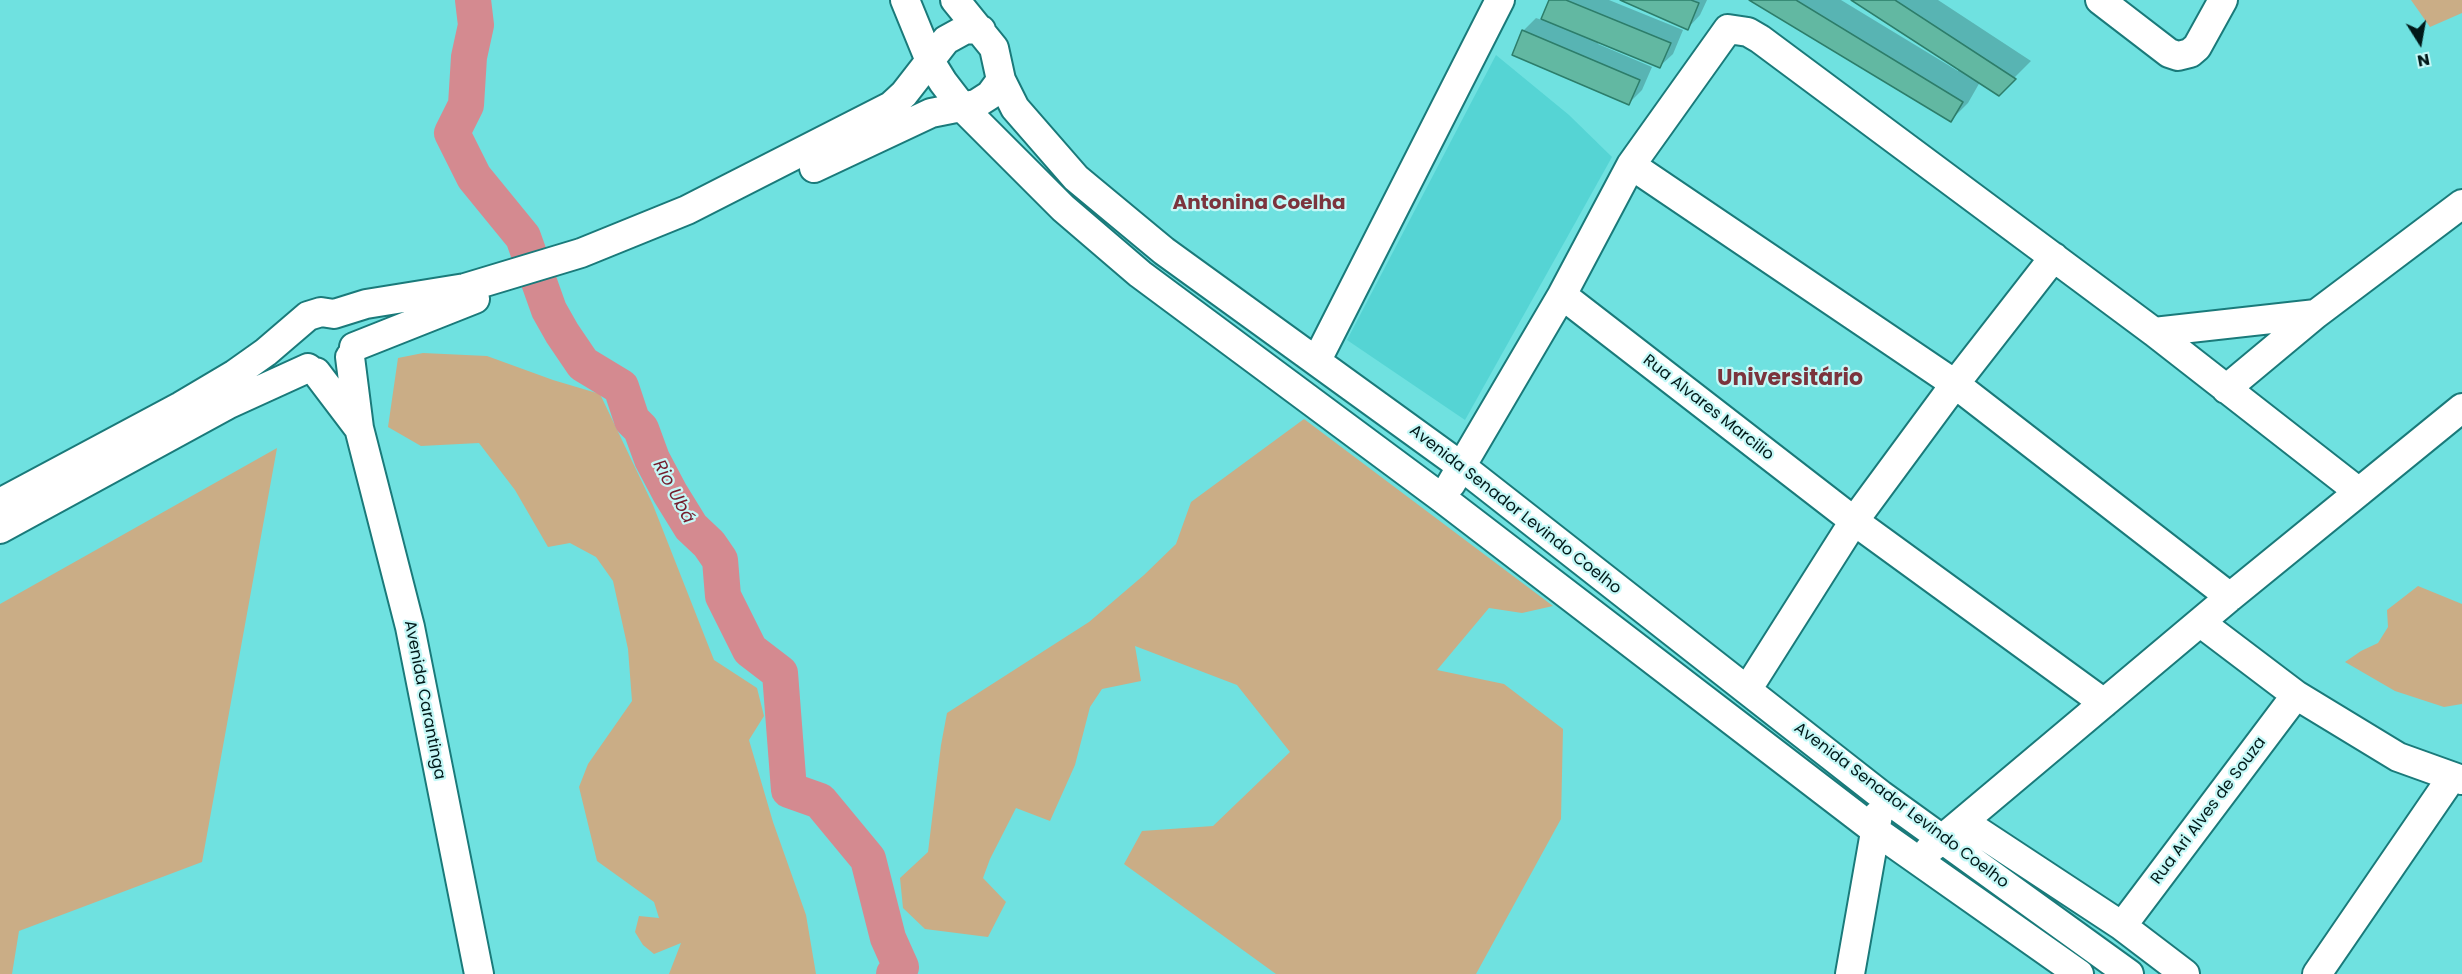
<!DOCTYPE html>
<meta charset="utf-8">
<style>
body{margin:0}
#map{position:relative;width:2462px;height:974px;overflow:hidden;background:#6fe1e0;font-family:Poppins,sans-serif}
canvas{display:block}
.north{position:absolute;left:2390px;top:12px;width:60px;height:60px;-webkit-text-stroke:4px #c5f8f7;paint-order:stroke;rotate:169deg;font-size:16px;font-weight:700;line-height:24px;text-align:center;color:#011919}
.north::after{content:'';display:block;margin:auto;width:21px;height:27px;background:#011919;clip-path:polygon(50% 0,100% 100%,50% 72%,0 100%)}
</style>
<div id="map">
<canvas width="2462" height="974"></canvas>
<div class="north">N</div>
</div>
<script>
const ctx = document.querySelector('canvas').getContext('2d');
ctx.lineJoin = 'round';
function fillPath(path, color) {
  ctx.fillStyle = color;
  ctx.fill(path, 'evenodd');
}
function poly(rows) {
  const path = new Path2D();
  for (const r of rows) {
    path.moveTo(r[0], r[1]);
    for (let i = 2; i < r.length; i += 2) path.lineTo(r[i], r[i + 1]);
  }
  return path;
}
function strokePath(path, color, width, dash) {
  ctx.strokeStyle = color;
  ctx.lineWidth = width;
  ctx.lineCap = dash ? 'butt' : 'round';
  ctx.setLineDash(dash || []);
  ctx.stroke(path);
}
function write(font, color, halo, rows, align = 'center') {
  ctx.font = font + ' Poppins,sans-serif';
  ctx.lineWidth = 4.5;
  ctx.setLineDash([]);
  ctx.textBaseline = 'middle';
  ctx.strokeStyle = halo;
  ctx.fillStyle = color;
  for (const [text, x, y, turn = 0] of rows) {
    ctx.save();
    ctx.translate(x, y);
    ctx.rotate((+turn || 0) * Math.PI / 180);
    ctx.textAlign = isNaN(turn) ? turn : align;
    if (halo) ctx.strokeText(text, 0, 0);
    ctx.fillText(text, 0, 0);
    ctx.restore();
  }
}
fillPath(poly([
 [1496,55,1569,115,1612,157,1465,420,1347,340]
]), '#55d4d4');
fillPath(poly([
 [2411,0,2462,0,2462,13,2430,27],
 [423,353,487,356,553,380,600,394,653,505,714,660,757,688,764,716,749,740,773,822,806,915,816,974,669,974,681,943,654,954,643,945,635,932,639,916,659,918,654,902,597,861,579,787,588,764,632,701,628,649,613,581,596,557,570,543,548,547,515,490,479,443,421,446,388,427,398,358],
 [1304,419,1553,606,1522,613,1489,608,1437,670,1504,684,1563,729,1561,819,1476,974,1276,974,1124,864,1142,831,1213,826,1290,752,1237,685,1135,646,1141,681,1102,689,1090,707,1075,765,1050,821,1016,808,990,859,983,878,1006,902,988,937,925,929,903,908,900,878,928,852,941,745,947,713,1089,622,1144,575,1176,544,1191,502],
 [277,448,202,862,19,931,12,974,0,974,0,604],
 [2418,586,2462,604,2462,704,2444,707,2395,691,2345,662,2361,651,2378,643,2388,627,2387,610]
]), '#caad86');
fillPath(poly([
 [1550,0,1609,0,1683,30,1673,54,1660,66,1599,41,1598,44,1652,67,1642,90,1629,103,1523,31,1536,18,1542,20],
 [1624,0,1707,0,1700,15,1688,28],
 [1752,0,1841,0,1958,71,1959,69,1854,0,1938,0,2031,61,1998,94,1980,82,1968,103,1951,120]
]), '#0003');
strokePath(poly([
 [473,0,476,25,469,57,466,105,452,133,474,177,523,237,549,310,562,333,583,364,621,387,632,420,641,429,652,459,670,493,691,527,709,544,720,560,723,596,750,650,780,673,789,790,820,801,868,859,888,938,901,967,894,974]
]), '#d48a90', 36);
const building = poly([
 [1549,0,1566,0,1671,43,1660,68,1541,19,1549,0],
 [1620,0,1691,0,1699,3,1688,30,1620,0],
 [1749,0,1796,0,1963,102,1951,122,1749,0],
 [1851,0,1895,0,2016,79,1999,96,1851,0],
 [1522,30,1640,80,1629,105,1512,55,1522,30]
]);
fillPath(building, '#62b8a2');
strokePath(building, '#2d7d6a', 1.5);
const minor = poly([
 [905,0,930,61,943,82,963,108,1063,208,1140,274,1443,499,1876,831,2079,974],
 [955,0,994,48,1001,80,1015,108,1076,178,1164,251,1461,466,1881,795,2129,974],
 [2100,0,2169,53,2178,56,2190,53,2197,47,2223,0],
 [1631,165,1955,384,2230,597],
 [814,168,931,113,976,104,990,95,1001,80],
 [1562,295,1854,521,2104,703],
 [2154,332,2316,314],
 [354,347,475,299],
 [350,357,359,428,410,627,479,974],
 [1317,360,1500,0],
 [316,372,357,426],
 [2226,389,2316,314,2462,204],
 [1451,484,1562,295,1631,165,1728,29,1748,32,1760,39,2154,332,2359,492],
 [0,503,181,406,235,374,266,352,308,316,321,312,334,314,366,304,465,288,581,253,687,210,891,106,904,94,946,40,966,29,981,30],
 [0,529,229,404,308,368],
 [2201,623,2296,695,2398,757,2462,780],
 [1747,690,1854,521,1955,384,2054,257],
 [1964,822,2122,926,2185,974],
 [1929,850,2230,597,2462,408],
 [2122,926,2296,695],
 [1850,974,1878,815],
 [2317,974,2452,777]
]);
strokePath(minor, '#1a7a7a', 32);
strokePath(minor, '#fff', 28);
write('16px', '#011919', '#c5f8f7', [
 ["Rua Alvares Marcilio",1708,408,38],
 ["Avenida Senador Levindo Coelho",1515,510,38],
 ["Avenida Carantinga",424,700,79],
 ["Avenida Senador Levindo Coelho",1901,806,37],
 ["Rua Ari Alves de Souza",2209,811,-53]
]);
write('italic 18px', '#741c2c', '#c5f8f7', [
 ["Rio Ubá",673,492,62]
]);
write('bold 20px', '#7b343d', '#c5f8f7', [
 ["Antonina Coelha",1259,204]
]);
write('bold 22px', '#7b343d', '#c5f8f7', [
 ["Universitário",1790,379]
]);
</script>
